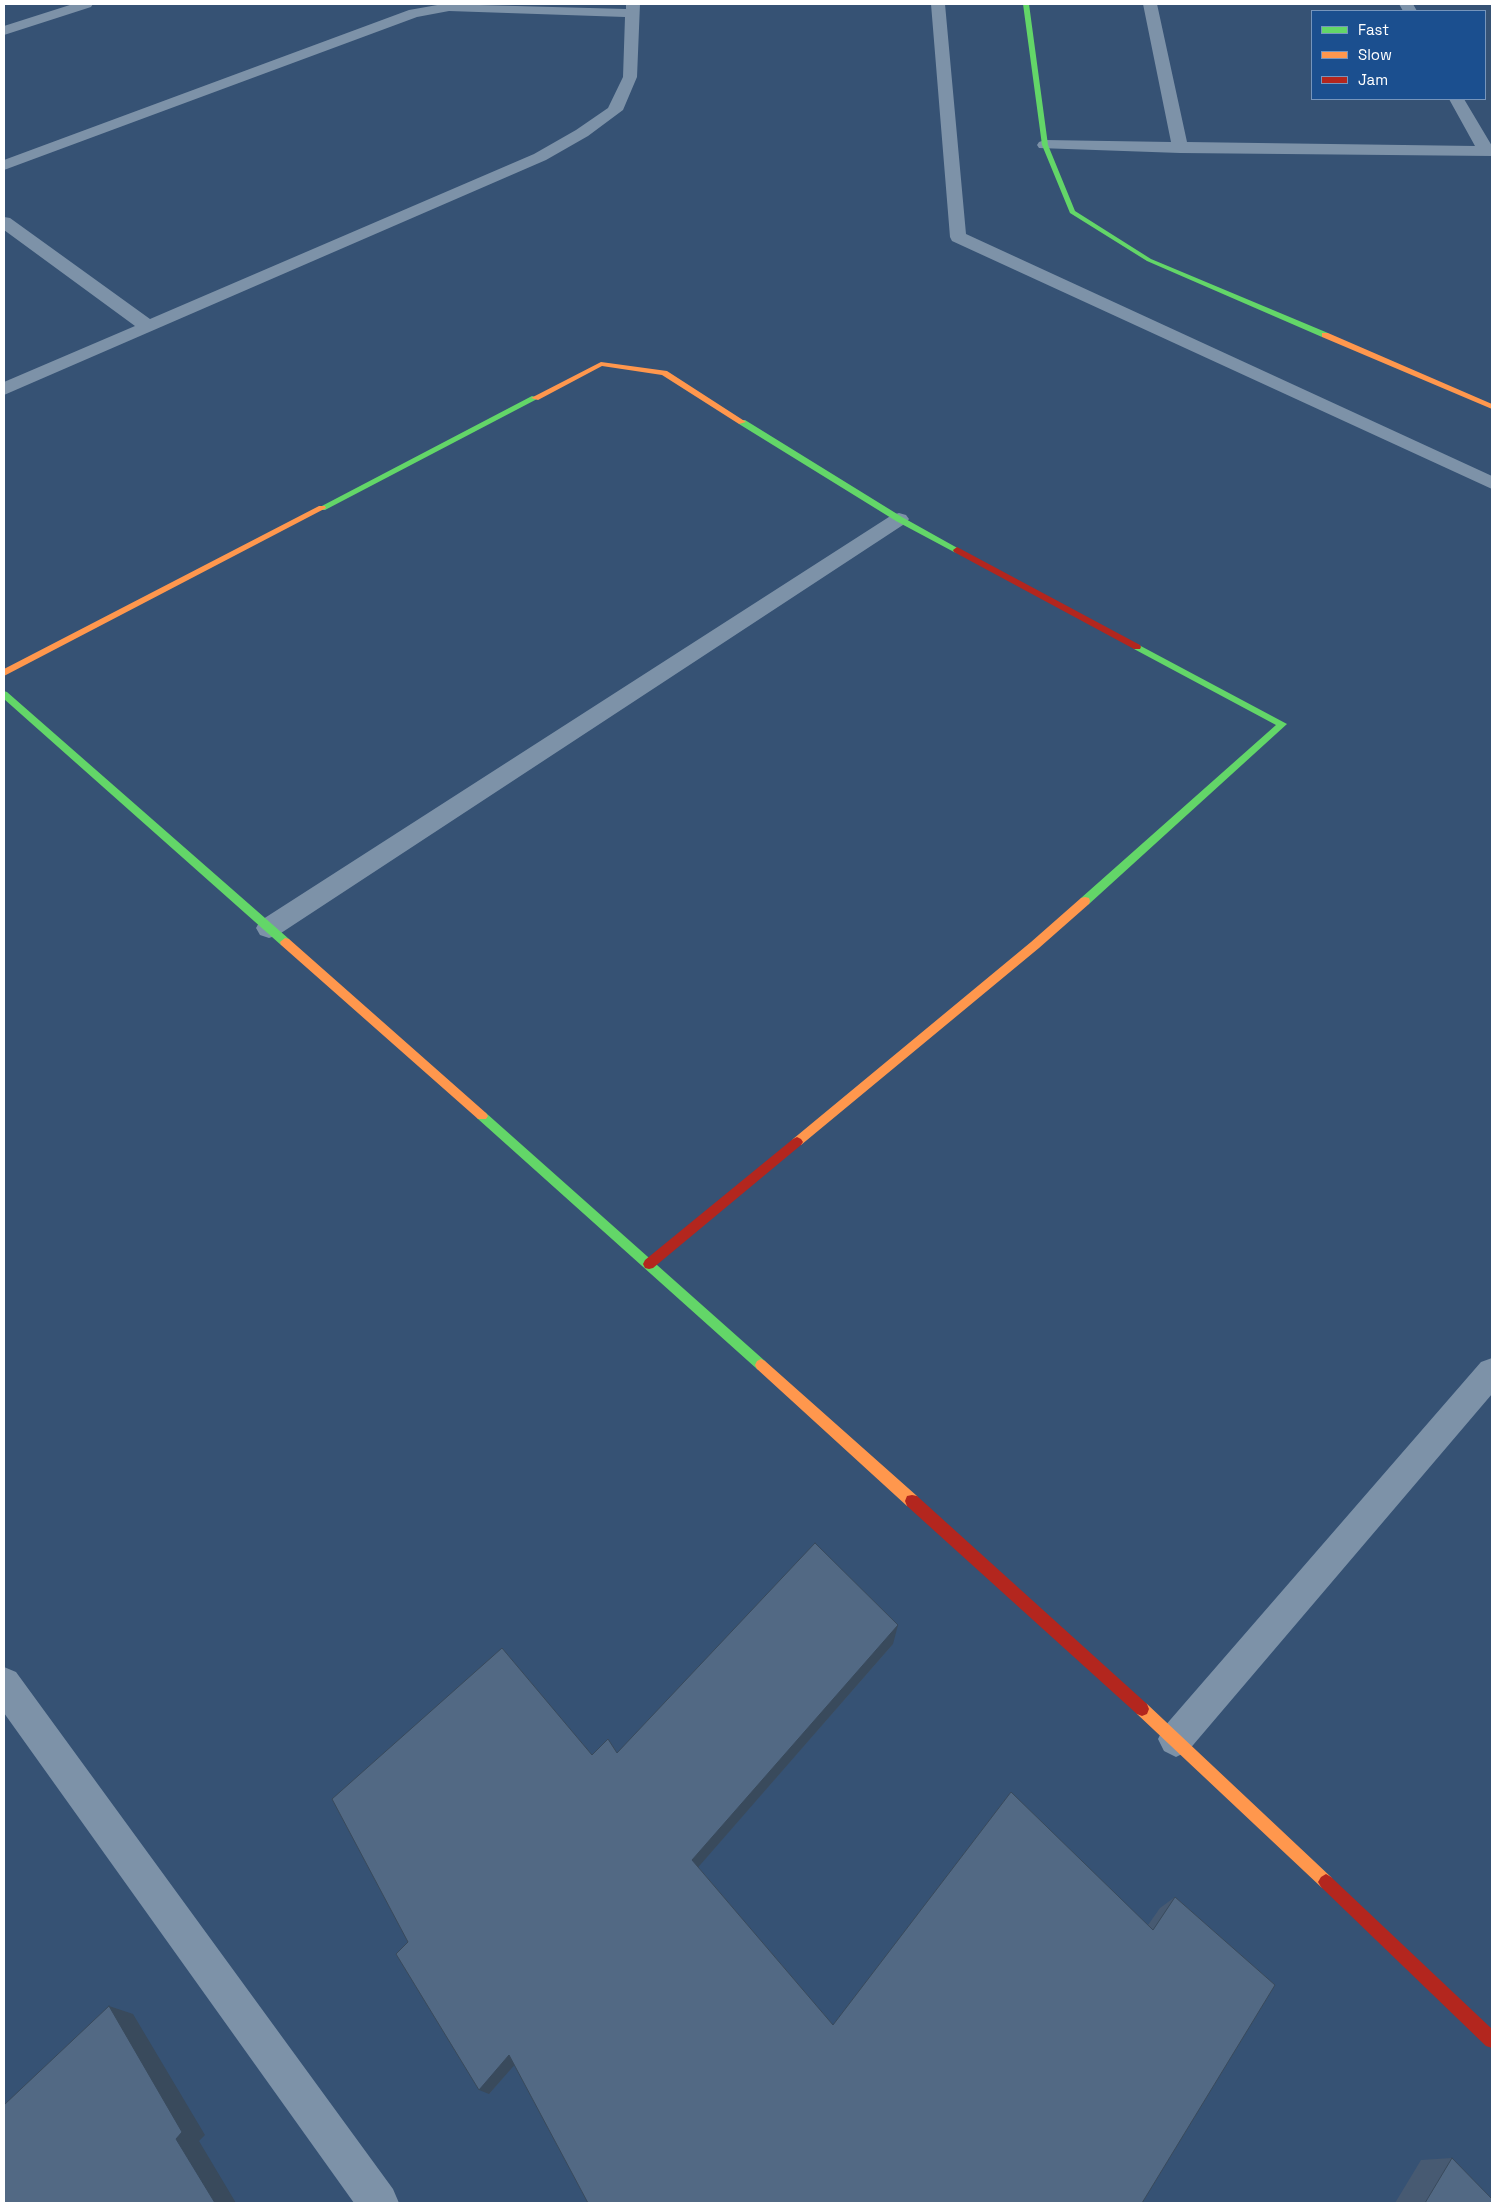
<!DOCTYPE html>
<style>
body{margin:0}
#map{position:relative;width:1496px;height:2207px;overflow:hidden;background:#365274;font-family:"Space Grotesk",sans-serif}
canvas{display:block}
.frame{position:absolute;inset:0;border:5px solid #fff;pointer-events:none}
.legend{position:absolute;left:1311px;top:10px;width:175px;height:90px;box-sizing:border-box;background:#1b4f8f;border:1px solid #7695bc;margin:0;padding:6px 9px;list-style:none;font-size:15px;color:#fff}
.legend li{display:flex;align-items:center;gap:10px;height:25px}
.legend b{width:25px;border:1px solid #7695bc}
</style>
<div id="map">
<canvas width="1496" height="2207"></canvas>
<div class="frame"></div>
<ul class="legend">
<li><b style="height:6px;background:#63d668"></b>Fast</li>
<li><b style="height:6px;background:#ff974d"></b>Slow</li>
<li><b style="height:6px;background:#b3261e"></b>Jam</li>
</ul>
</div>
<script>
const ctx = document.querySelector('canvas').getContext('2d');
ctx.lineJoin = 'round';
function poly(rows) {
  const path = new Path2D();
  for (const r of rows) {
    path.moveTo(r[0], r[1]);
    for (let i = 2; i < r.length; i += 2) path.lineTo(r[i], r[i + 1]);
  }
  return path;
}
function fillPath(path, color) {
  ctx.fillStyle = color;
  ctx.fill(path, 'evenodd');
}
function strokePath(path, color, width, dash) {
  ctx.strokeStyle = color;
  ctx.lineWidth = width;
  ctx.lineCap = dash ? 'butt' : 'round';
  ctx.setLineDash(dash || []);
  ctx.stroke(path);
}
fillPath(poly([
 [73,4,93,4,91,7,4,35,4,26,73,4],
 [443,4,626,9,626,4,640,4,637,77,623,110,588,136,546,160,4,395,4,382,135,326,4,230,4,217,10,218,150,319,534,154,576,130,608,108,623,77,625,17,449,11,417,17,4,170,4,160,409,10,443,4],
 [931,4,945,4,966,234,1492,476,1492,489,952,241,950,237,931,4],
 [1143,4,1157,4,1187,142,1475,146,1449,99,1464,99,1492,146,1492,156,1180,153,1039,148,1037,145,1039,142,1045,140,1171,142,1143,4],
 [1399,4,1413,4,1417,11,1403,11,1399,4],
 [899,513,906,515,909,519,906,523,278,935,269,938,260,935,256,928,260,921,892,515,899,513],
 [1492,1358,1492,1394,1188,1751,1176,1757,1164,1751,1158,1739,1164,1727,1481,1362,1492,1358],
 [4,1667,16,1672,393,2189,399,2203,354,2203,4,1713,4,1667]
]), '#7d92a8');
fillPath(poly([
 [1023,4,1029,4,1048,145,1075,211,1151,259,1328,333,1328,337,1322,337,1147,261,1070,213,1042,145,1023,4],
 [532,396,539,398,325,510,319,510,318,508,532,396],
 [739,420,745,420,902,517,961,550,957,553,954,552,896,521,739,424,739,420],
 [1137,644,1287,724,1089,904,1085,905,1081,904,1080,901,1081,898,1276,725,1134,649,1133,647,1137,644],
 [4,691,7,692,289,939,290,942,289,945,281,945,4,699,4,691],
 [482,1111,486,1113,765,1361,767,1365,765,1369,761,1371,757,1369,478,1119,476,1116,478,1113,482,1111]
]), '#63d668');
fillPath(poly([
 [1322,333,1328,333,1492,404,1492,409,1322,337,1322,333],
 [601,362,667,371,746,422,739,424,662,375,602,366,538,400,531,398,601,362],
 [319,506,325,506,326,508,4,676,4,669,319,506],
 [1085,897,1089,898,1090,901,1089,904,1039,948,801,1145,793,1145,791,1142,793,1139,1031,942,1081,898,1085,897],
 [285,938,289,939,486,1113,488,1116,486,1119,478,1119,281,945,280,942,285,938],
 [761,1359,765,1361,917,1496,919,1501,917,1506,912,1507,907,1506,757,1369,755,1365,757,1361,761,1359],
 [1142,1702,1147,1704,1331,1877,1334,1882,1331,1887,1326,1890,1321,1887,1137,1714,1135,1709,1137,1704,1142,1702]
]), '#ff974d');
fillPath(poly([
 [957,547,1140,645,1141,647,1140,649,1134,649,954,552,953,550,957,547],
 [797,1137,801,1139,803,1142,801,1145,653,1268,649,1269,645,1268,643,1264,645,1260,793,1139,797,1137],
 [912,1495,917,1496,1147,1704,1149,1709,1147,1714,1142,1716,1137,1714,907,1506,905,1501,907,1496,912,1495],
 [1326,1874,1331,1877,1492,2029,1492,2048,1486,2046,1321,1887,1318,1882,1321,1877,1326,1874]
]), '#b3261e');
fillPath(poly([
 [893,1644,698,1867,833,2025,1148,1925,1160,1908,1175,1897,1275,1985,514,2065,489,2094,592,1755,617,1753],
 [1452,2158,1492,2203,1395,2203,1421,2160]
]), '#475a72');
fillPath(poly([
 [898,1625,893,1644,694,1872,692,1860],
 [109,2006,133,2014,205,2135,199,2141,236,2203,215,2203,176,2139],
 [509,2055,518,2061,489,2094,479,2090]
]), '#394a5c');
const building = poly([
 [815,1543,898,1625,692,1860,833,2025,1011,1792,1153,1930,1175,1897,1275,1985,1142,2203,588,2203,509,2055,479,2090,396,1954,408,1942,332,1799,502,1648,592,1755,608,1739,617,1753,815,1543],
 [109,2006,182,2132,176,2139,215,2203,4,2203,4,2105,109,2006],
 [1452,2158,1492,2199,1492,2203,1425,2203,1452,2158]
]);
fillPath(building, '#526984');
strokePath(building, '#394a5c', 1);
</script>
